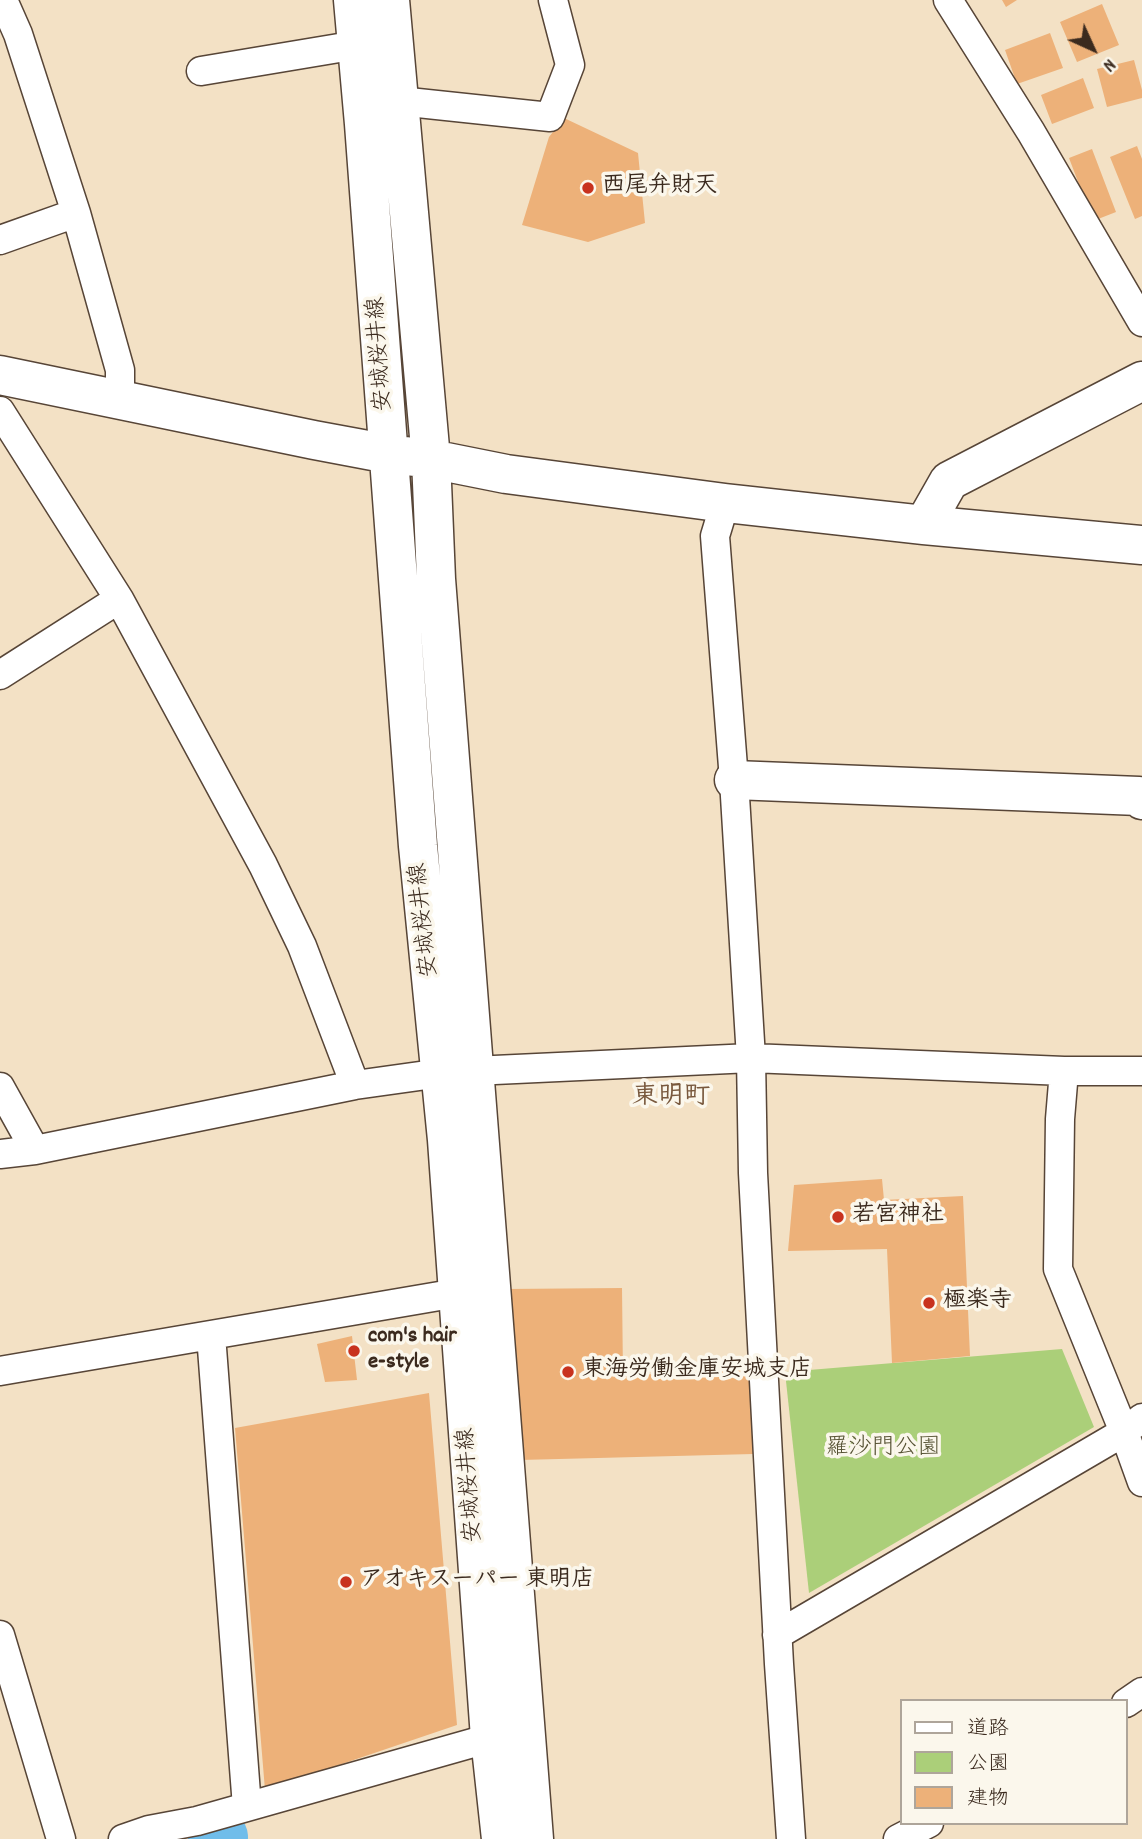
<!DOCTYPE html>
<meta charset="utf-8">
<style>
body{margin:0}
#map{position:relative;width:1142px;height:1839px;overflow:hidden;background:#f3e1c5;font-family:Dekko,"Klee One",sans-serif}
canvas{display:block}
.legend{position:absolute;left:900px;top:1699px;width:228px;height:126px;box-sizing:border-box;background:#fbf7ec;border:2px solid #aea59a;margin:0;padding:9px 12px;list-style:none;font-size:21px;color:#3b2a1e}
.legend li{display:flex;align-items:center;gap:14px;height:35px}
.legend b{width:35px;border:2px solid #aea59a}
.north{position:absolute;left:1058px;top:14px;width:70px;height:70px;-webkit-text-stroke:5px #fbf7ec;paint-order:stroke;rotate:135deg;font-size:19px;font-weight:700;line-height:28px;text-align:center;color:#3b2a1e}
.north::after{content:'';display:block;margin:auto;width:24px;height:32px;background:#3b2a1e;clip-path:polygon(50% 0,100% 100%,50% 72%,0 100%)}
</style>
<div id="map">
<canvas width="1142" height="1839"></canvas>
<ul class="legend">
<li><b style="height:9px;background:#fff"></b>道路</li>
<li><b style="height:19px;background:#abcf79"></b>公園</li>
<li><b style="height:19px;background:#edb179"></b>建物</li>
</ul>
<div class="north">N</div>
</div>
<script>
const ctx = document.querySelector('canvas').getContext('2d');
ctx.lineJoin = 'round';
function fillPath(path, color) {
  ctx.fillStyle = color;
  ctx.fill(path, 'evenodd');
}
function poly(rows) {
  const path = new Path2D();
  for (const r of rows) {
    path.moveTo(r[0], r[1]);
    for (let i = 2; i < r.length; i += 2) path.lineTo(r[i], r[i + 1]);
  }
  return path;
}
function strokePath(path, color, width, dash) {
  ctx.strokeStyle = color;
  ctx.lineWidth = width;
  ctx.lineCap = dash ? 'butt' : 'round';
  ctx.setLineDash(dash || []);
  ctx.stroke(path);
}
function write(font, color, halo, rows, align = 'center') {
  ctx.font = font + ' Dekko,"Klee One",sans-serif';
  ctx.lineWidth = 7;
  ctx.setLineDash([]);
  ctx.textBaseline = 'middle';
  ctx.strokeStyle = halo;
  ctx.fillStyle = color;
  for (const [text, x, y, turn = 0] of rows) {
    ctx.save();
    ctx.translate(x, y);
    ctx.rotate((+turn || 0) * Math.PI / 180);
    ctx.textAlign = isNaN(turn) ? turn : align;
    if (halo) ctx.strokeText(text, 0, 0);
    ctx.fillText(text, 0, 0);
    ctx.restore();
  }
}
fillPath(poly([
 [1062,1349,1094,1427,809,1593,785,1372]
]), '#abcf79');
strokePath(poly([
 [216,1839,220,1837]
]), '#70bdea', 56);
fillPath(poly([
 [1002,0,1017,0,1006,7],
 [1102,4,1119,45,1077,62,1060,22],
 [1050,33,1063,68,1017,84,1005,50],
 [1134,60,1142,90,1142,98,1107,107,1097,69],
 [1083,78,1094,108,1052,124,1041,95],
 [564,118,638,153,645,223,588,242,522,225,549,137],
 [1137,146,1142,159,1142,216,1135,219,1110,157],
 [1092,149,1116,212,1093,221,1069,158],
 [882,1179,884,1200,963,1196,970,1356,892,1363,887,1249,788,1251,794,1185],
 [622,1288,623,1376,750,1368,753,1454,520,1460,506,1289],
 [352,1336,357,1380,325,1382,317,1344],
 [429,1393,457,1725,265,1790,235,1428]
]), '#edb179');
const street = poly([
 [3,0,18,34,76,213,120,370,120,400],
 [948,0,1031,132,1142,322],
 [201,71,357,45],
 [399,101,550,117,570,65,553,0],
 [0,240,76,213],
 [0,411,119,599,263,865,302,946,355,1085],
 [725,503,715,536,734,780,751,1058,753,1173,779,1664,791,1839],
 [0,675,119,599],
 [1064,1071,1060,1119,1058,1269,1124,1432,1142,1482],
 [0,1087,35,1150],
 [0,1154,35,1150,355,1085,441,1073,473,1071,751,1058,1064,1071,1142,1071],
 [211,1335,247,1807],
 [0,1371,457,1293],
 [0,1635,61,1839],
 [777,1635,1124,1432,1142,1418],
 [1126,1703,1142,1692],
 [123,1839,149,1830,197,1821,508,1733],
 [898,1839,929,1823]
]);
const secondary = poly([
 [353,0,364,124,418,846,447,1140,490,1738,501,1839],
 [390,0,431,459,436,579,534,1839],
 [0,375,314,440,389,454,431,459,506,474,725,503,924,525,1142,545],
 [924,525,949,481,1142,381],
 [734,780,1139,796,1142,800]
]);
strokePath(street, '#574537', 31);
strokePath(secondary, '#574537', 41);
strokePath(street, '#fff', 28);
strokePath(secondary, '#fff', 38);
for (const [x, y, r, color] of [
 [588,188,7,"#c8321e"],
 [838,1217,7,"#c8321e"],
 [929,1303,7,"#c8321e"],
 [354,1351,7,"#c8321e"],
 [568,1372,7,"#c8321e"],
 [346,1582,7,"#c8321e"]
]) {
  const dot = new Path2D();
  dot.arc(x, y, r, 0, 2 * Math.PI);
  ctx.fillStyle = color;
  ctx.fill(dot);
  strokePath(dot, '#fbf7ec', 2.5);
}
write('bold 23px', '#3b2a1e', '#fbf7ec', [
 ["西尾弁財天",602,188],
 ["若宮神社",852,1217],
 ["極楽寺",943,1303],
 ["com's hair",368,1338],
 ["e-style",368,1364],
 ["東海労働金庫安城支店",582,1372],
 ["アオキスーパー 東明店",360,1582]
], 'left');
write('23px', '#3b2a1e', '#fbf7ec', [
 ["安城桜井線",382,354,-94],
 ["安城桜井線",426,920,-96],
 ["安城桜井線",472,1485,-94]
]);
write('23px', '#575335', '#fbf7ec', [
 ["羅沙門公園",883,1450]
]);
write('bold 26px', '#79593e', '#fbf7ec', [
 ["東明町",671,1099]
]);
</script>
